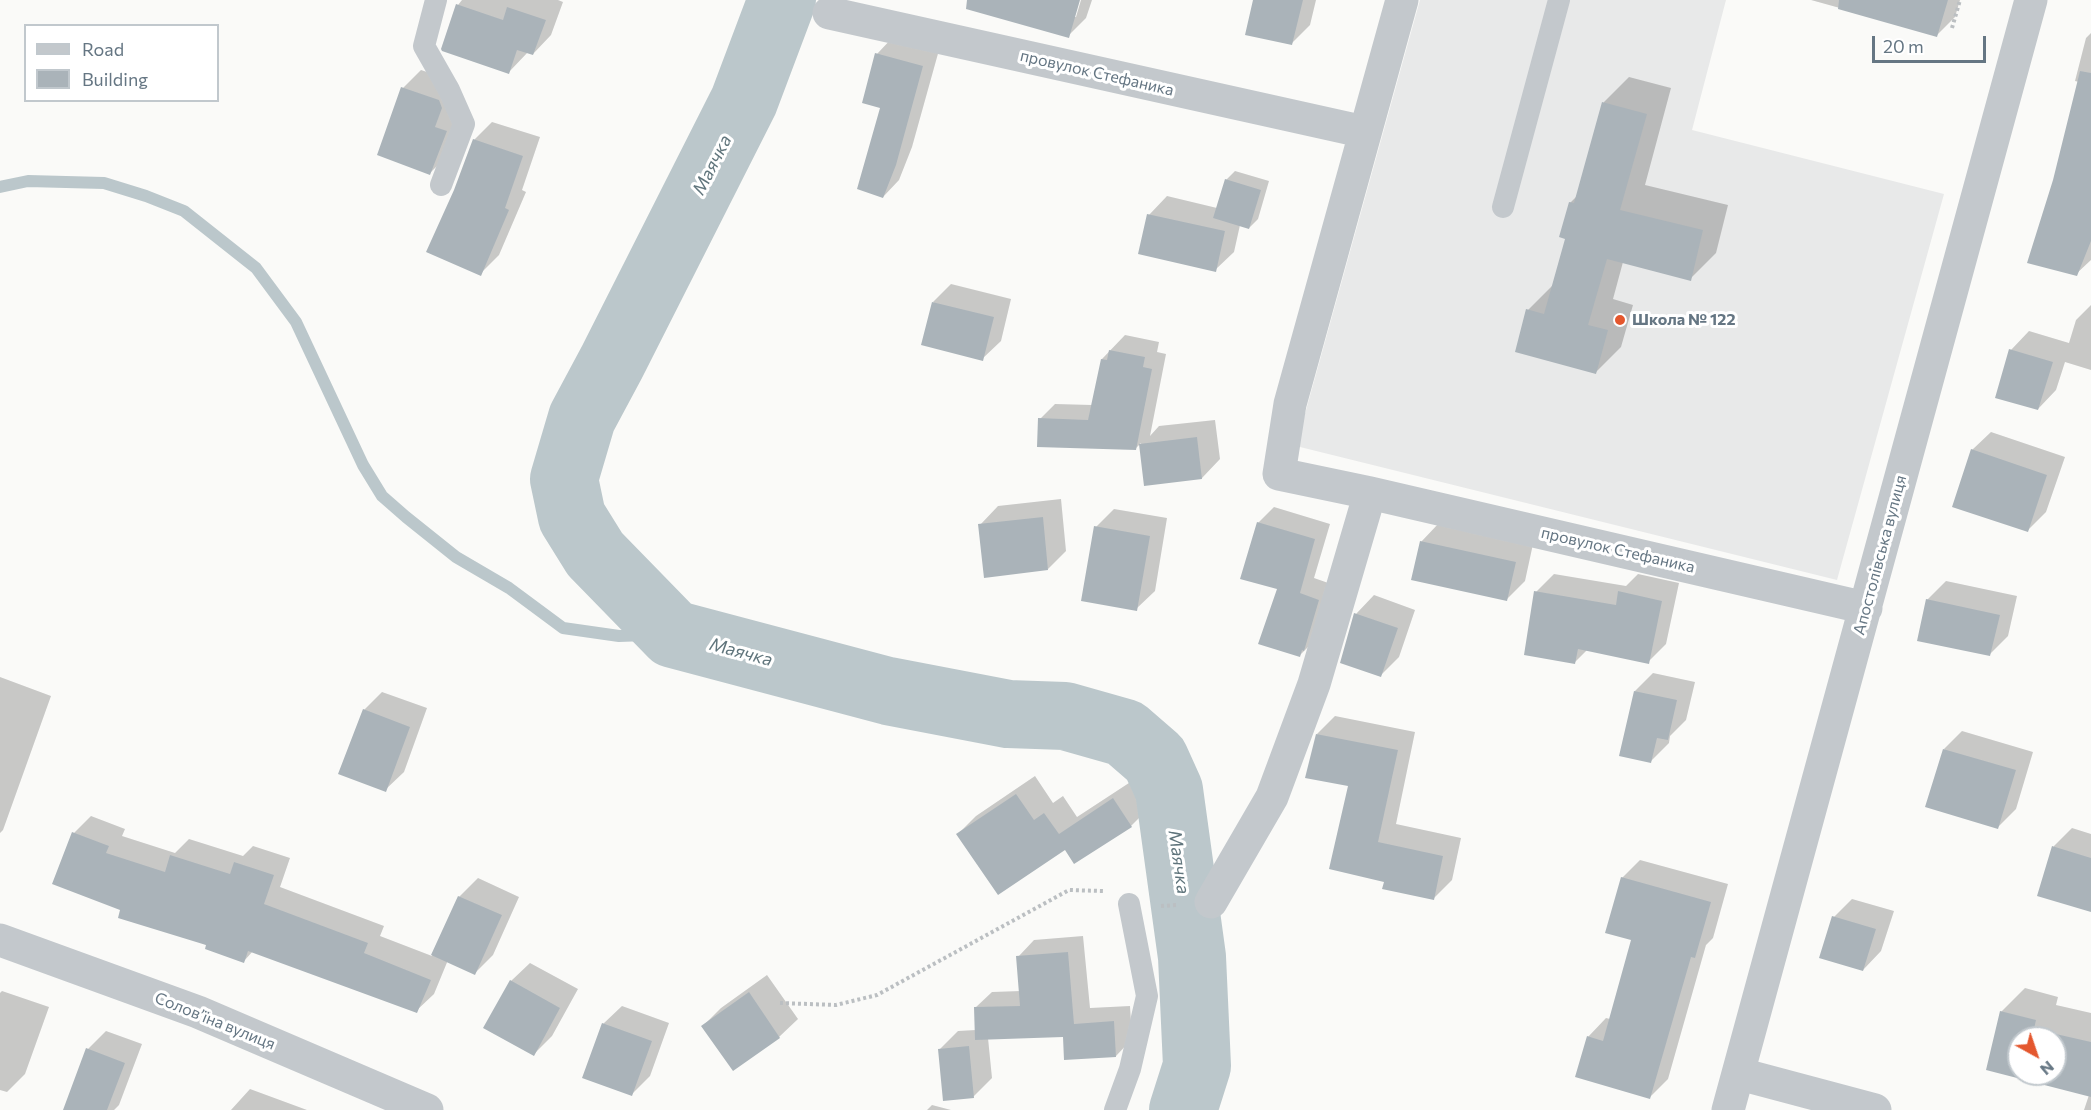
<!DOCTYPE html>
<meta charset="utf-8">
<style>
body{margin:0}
#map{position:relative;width:2091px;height:1110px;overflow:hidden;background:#fafaf8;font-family:Commissioner,sans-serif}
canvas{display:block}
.legend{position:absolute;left:24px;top:24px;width:195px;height:78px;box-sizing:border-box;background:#fff;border:2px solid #c1c8cd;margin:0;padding:8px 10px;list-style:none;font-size:18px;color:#657683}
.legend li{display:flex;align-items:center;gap:12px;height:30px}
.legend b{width:30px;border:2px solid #c1c8cd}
.north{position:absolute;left:2007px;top:1026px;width:60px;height:60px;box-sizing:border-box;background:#fff;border:2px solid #c1c8cd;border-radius:50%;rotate:140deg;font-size:16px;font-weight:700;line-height:24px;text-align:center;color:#657683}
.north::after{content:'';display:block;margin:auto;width:21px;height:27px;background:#e4572e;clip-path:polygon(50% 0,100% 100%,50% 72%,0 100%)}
.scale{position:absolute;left:1872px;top:36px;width:114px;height:27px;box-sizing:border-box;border:3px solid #657683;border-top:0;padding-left:8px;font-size:18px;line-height:21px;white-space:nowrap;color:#657683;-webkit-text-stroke:4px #fff;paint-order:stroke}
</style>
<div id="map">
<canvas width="2091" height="1110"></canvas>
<ul class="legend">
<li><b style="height:8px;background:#c3c8cc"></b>Road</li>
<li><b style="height:16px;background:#aab3b9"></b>Building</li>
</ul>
<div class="north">N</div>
<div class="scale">20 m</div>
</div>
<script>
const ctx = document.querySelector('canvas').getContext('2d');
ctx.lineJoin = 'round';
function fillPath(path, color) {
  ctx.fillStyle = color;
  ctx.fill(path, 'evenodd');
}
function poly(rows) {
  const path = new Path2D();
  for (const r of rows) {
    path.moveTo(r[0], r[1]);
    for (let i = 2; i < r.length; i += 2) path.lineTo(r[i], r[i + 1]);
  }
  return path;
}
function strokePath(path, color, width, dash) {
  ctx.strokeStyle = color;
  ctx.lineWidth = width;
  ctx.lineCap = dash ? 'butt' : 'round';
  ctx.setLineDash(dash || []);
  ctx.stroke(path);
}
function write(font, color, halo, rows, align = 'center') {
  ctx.font = font + ' Commissioner,sans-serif';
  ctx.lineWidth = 6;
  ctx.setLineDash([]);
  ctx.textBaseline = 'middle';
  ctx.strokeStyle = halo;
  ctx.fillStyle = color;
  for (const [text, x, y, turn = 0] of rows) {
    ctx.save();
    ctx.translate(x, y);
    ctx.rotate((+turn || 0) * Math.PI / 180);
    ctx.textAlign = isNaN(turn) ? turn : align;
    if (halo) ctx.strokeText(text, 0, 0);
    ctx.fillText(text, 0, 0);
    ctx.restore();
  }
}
fillPath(poly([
 [1420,0,1726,0,1692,130,1944,194,1837,580,1296,446]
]), '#e8e9e9');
fillPath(poly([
 [462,0,558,0,563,2,551,35,533,54,528,52,509,72,458,5],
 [985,0,1078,0,1073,17,1076,17,1081,0,1092,0,1086,18,1068,36],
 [1255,0,1316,0,1310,25,1291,44],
 [1811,0,1960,0,1955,17,1937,35],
 [2091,33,2091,260,2076,274,2054,180,2079,82,2075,81,2086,38],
 [893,37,939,50,912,147,899,180,883,197,882,106,877,54],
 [421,70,457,82,464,112,448,155,430,173,403,88],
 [1629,77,1671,88,1645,185,1728,205,1716,253,1690,279,1623,262,1613,299,1633,305,1621,347,1595,373,1528,310,1553,285,1567,238,1570,203,1578,195,1604,102],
 [492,122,540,137,522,190,526,192,499,255,480,274,455,190,474,140],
 [1235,171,1269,181,1258,219,1249,228,1240,225,1234,252,1215,270,1149,215,1167,196,1217,208,1226,180],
 [951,284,1011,299,1001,341,982,359,933,302],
 [2091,305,2091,370,2065,362,2056,390,2038,409,2011,350,2029,331,2069,343,2076,320],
 [1125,335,1159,342,1157,352,1166,354,1150,436,1159,426,1215,420,1220,459,1202,478,1146,484,1141,443,1135,449,1040,419,1055,404,1092,405,1102,359],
 [1991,432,2065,457,2046,512,2028,530,1972,450],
 [1061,499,1066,551,1048,569,980,525,998,506],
 [1274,507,1330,524,1314,578,1334,585,1315,640,1300,655,1258,523],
 [1114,509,1167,518,1155,591,1136,609,1096,527],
 [1439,523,1533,544,1525,581,1507,599,1421,542],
 [1554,574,1626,586,1638,574,1679,583,1666,644,1648,662,1587,650,1575,662,1536,592],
 [1946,581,2017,596,2008,636,1990,654,1927,600],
 [1374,595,1415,610,1399,657,1380,676,1342,662,1356,614],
 [1653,673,1695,682,1686,720,1670,736,1669,743,1650,762,1635,691],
 [0,677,51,696,3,830,0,833],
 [382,692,427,708,404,772,385,790,364,710],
 [1335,716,1415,732,1396,824,1461,838,1452,880,1434,898,1386,881,1350,785,1317,734],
 [1962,731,2033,752,2016,809,1998,827,1944,749],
 [1035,776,1053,803,1063,796,1077,817,1132,781,1149,808,1131,826,1065,848,958,834,976,816],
 [91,816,125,829,122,836,175,853,189,839,243,856,253,846,290,858,280,887,384,926,380,936,432,956,459,897,478,878,519,897,493,955,475,973,448,960,434,994,416,1011,253,951,244,961,122,909,74,833],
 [2072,828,2091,834,2091,911,2039,895,2054,846],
 [1640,860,1728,884,1713,938,1706,945,1668,1079,1650,1097,1588,1037,1606,1018,1610,1019,1633,939,1622,878],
 [1852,899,1894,911,1881,951,1863,970,1834,917],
 [1083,936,1090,1008,1130,1006,1132,1039,1116,1056,1064,1035,988,1038,992,1078,973,1097,939,1050,958,1031,976,1030,975,1008,992,992,1021,991,1018,957,1034,940],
 [530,963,578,989,552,1036,534,1054,511,981],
 [767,975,798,1019,779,1037,733,1069,703,1026,721,1008],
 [2025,988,2058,997,2056,1005,2091,1013,2091,1110,2084,1110,2089,1095,1988,1069,2001,1012],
 [2019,1038,2055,1038,2055,1074,2019,1074],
 [2,991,49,1007,25,1074,7,1092,0,1090,0,993],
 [622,1006,669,1023,650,1076,632,1094,603,1024],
 [106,1031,142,1044,119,1105,114,1110,65,1110,88,1049],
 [250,1089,307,1110,231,1110],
 [932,1105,951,1110,927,1110]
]), '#0003');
strokePath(poly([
 [0,187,28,181,104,183,146,196,184,211,256,268,296,322,363,465,382,496,406,517,456,557,509,588,563,628,619,636,673,634]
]), '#bbc7cb', 12);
strokePath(poly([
 [782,0,744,101,612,362,582,418,564,479,572,517,595,554,673,634,888,691,1008,714,1065,716,1125,733,1155,759,1169,790,1192,957,1197,1066,1183,1110]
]), '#bbc7cb', 68);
fillPath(poly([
 [967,0,1080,0,1069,38,966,9],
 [1253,0,1303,0,1292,45,1245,35],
 [1839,0,1948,0,1937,37,1838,9],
 [456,4,503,20,507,7,546,20,533,55,517,50,509,74,442,51,441,49],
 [875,53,923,66,896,165,883,198,857,189,880,108,862,103],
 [2080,71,2091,73,2091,241,2077,276,2027,263,2053,180],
 [401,87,439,100,442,108,435,127,447,131,430,175,377,155],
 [1602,102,1647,114,1620,210,1703,230,1691,281,1607,259,1588,325,1608,330,1596,374,1515,352,1526,309,1544,314,1565,239,1559,237,1569,202,1574,203],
 [473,139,523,156,505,208,509,210,481,276,426,252,454,190],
 [1225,179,1261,190,1249,229,1213,218],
 [1147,214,1225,231,1216,272,1138,254],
 [932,302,994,317,983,361,921,345],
 [2009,349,2053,362,2038,410,1995,398],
 [1109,350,1145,357,1143,367,1152,369,1136,450,1037,447,1038,418,1088,420,1101,359,1107,360],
 [1197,437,1202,479,1144,486,1139,444],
 [1971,449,2047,475,2028,532,1952,507],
 [1043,517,1048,570,984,578,978,524],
 [1257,522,1315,539,1300,593,1319,600,1304,651,1302,650,1300,657,1258,644,1277,589,1240,579],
 [1094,526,1150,536,1137,611,1081,601],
 [1420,541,1516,562,1507,601,1411,580],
 [1534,591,1616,605,1618,591,1662,601,1649,664,1578,649,1575,664,1524,655],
 [1926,599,2000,615,1990,656,1917,641],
 [1354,613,1398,628,1381,677,1340,663],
 [1634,691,1677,700,1668,740,1657,738,1651,763,1619,756],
 [363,709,410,727,386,792,338,774],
 [1316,734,1398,750,1378,842,1443,856,1434,900,1382,889,1384,882,1329,869,1348,786,1305,778],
 [1943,749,2016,770,1998,829,1925,807],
 [1016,794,1034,820,1044,813,1059,834,1113,798,1132,827,1074,864,1065,850,998,895,956,834],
 [72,832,109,846,106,853,165,872,170,855,230,874,234,862,274,875,264,904,368,943,364,953,431,980,417,1013,248,951,244,963,205,949,206,945,118,918,120,910,52,884],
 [2052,846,2091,858,2091,912,2037,896],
 [1621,877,1711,902,1695,958,1691,957,1650,1099,1575,1077,1587,1036,1603,1041,1631,940,1605,933],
 [458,896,502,915,475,975,431,955],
 [1832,916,1876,929,1863,971,1819,958],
 [1068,952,1074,1024,1114,1021,1116,1057,1064,1060,1063,1037,975,1040,974,1007,1020,1006,1016,956],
 [510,980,560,1008,534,1056,483,1028],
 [749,992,780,1038,733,1071,701,1026],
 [2000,1011,2036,1020,2034,1029,2091,1042,2091,1097,1986,1070],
 [2019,1038,2055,1038,2055,1074,2019,1074],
 [602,1023,652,1041,632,1096,582,1078],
 [969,1046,974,1098,943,1101,938,1049],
 [86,1048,125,1063,107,1110,63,1110]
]), '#aab3b9');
strokePath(poly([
 [1952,28,1960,0],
 [1161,906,1178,905],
 [780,1003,836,1005,877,995,1069,890,1103,891]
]), '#bbbfc2', 4, [3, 3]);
strokePath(poly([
 [436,0,424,46,449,90,464,124,441,185],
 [1503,207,1559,0],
 [1115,1110,1130,1069,1147,996,1129,904]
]), '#c3c8cc', 22);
strokePath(poly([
 [1402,0,1290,404,1279,474,1370,493,1866,608],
 [829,13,1365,132],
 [1211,902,1272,797,1314,684,1370,493],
 [0,940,198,1012,427,1110],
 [1740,1074,1875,1110],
 [1728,1110,2031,0]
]), '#c3c8cc', 33);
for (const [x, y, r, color] of [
 [1620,320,6,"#e4572e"]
]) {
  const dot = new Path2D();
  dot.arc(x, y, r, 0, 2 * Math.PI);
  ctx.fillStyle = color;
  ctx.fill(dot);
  strokePath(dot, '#fff', 2);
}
write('16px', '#657683', '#fff', [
 ["провулок Стефаника",1097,73,13],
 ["провулок Стефаника",1618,550,13],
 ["Апостолівська вулиця",1880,555,-75],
 ["Соловʼїна вулиця",215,1021,22]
]);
write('bold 16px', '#657683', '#fff', [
 ["Школа № 122",1632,320]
], 'left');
write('italic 18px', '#60757c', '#fff', [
 ["Маячка",712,165,-63],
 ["Маячка",741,652,15],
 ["Маячка",1179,862,82]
]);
</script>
